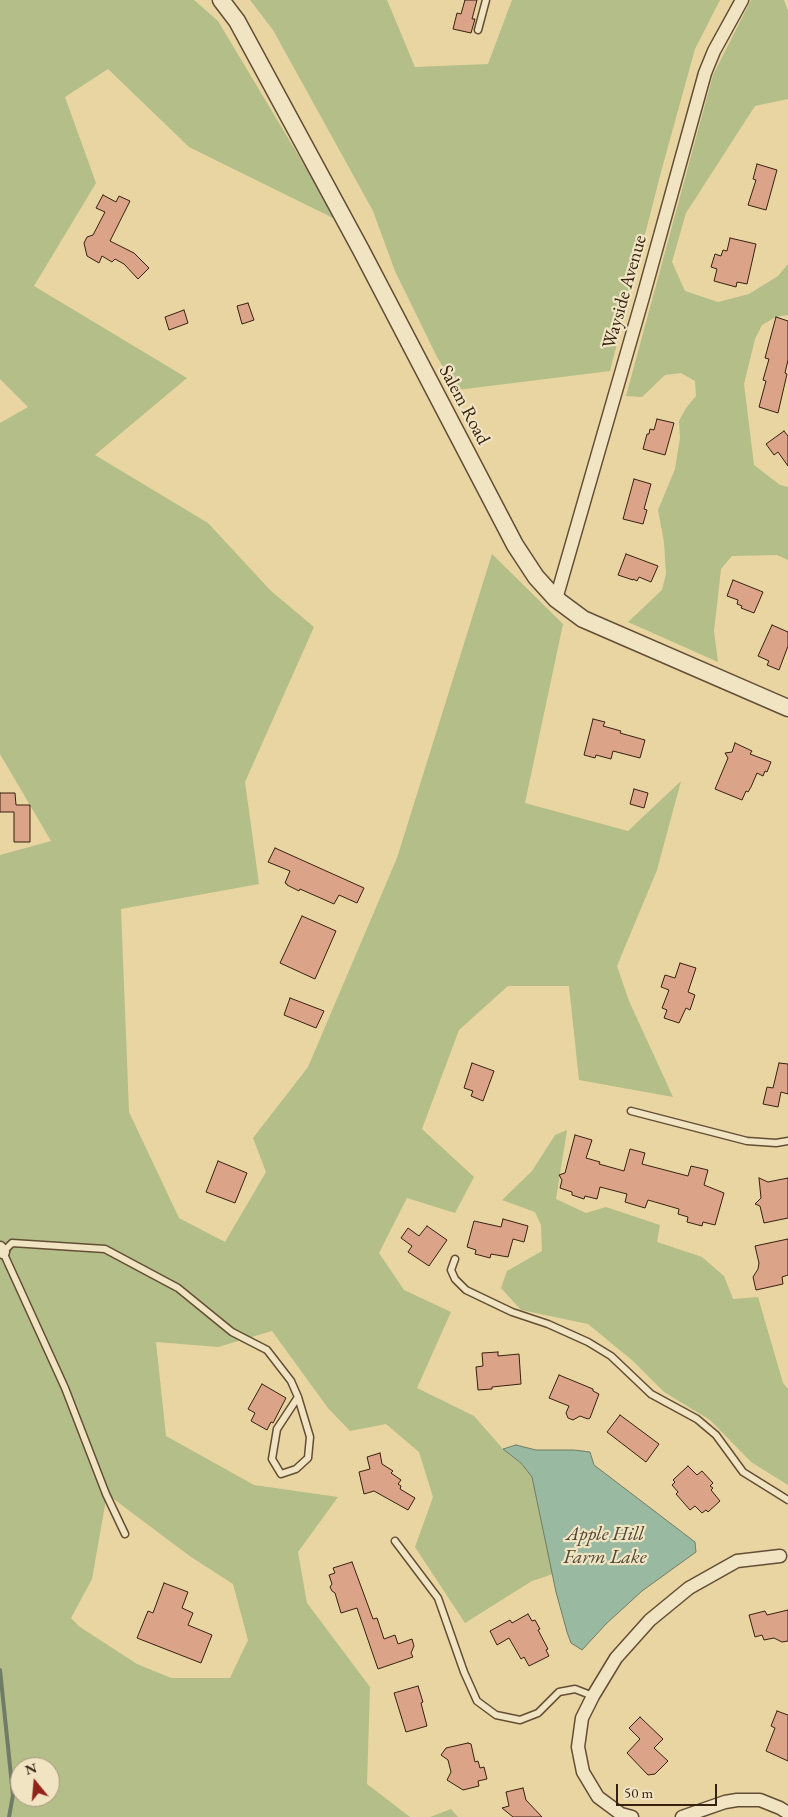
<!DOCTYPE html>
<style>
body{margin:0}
#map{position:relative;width:788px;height:1817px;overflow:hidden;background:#e9d5a2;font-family:"EB Garamond",serif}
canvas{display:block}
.north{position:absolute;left:10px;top:1757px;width:50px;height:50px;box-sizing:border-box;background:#f1e4c3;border:1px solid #a6967c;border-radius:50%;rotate:343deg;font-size:14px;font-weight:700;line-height:20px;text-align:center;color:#362111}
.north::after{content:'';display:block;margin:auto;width:18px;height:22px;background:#8f2418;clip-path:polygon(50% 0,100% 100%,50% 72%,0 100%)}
.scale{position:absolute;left:616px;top:1784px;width:101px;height:22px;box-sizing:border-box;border:2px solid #362111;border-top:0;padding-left:6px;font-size:15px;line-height:18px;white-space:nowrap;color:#362111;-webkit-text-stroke:4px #f1e4c3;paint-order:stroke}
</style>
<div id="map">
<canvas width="788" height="1817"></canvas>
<div class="north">N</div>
<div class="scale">50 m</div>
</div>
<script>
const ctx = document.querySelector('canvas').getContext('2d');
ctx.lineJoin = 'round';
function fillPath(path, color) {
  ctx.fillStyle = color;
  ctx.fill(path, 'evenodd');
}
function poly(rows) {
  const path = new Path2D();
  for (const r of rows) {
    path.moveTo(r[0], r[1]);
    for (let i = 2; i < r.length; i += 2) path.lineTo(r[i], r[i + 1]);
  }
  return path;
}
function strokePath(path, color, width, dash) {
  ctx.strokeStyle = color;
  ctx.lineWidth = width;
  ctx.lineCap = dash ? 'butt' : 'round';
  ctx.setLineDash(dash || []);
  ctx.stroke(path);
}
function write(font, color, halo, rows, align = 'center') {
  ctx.font = font + ' "EB Garamond",serif';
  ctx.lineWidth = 4.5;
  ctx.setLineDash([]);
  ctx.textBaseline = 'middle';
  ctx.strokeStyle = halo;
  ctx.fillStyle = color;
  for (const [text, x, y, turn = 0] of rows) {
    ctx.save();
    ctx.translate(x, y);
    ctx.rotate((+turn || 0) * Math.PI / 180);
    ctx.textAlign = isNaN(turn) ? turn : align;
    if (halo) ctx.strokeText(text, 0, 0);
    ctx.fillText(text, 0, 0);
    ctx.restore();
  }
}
fillPath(poly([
 [0,0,194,0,218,21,337,220,189,147,108,69,65,97,96,183,34,286,187,378,95,455,208,523,271,591,314,627,245,782,259,884,121,909,129,1112,179,1218,225,1242,266,1172,253,1138,308,1067,397,858,492,554,563,624,525,803,628,831,681,781,657,870,617,966,629,1001,673,1097,579,1080,569,986,508,986,459,1030,422,1129,474,1177,455,1213,407,1198,379,1253,404,1290,451,1312,417,1388,474,1416,503,1449,521,1463,532,1477,553,1574,532,1581,465,1623,415,1547,433,1497,419,1452,386,1424,350,1431,328,1408,272,1331,218,1347,156,1342,166,1436,254,1485,338,1497,298,1552,307,1603,370,1687,367,1784,410,1817,0,1817,0,855,51,841,0,754,0,423,28,407,0,379],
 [107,1494,191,1557,233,1584,248,1640,230,1678,171,1678,137,1664,80,1627,71,1618,92,1579],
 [20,1767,50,1767,50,1797,20,1797],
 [250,0,387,0,415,67,488,64,512,0,720,0,695,49,661,172,610,371,457,390,437,357,395,271,373,211,273,30],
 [751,0,784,0,788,11,788,99,755,106,686,213,672,262,685,291,718,302,749,294,778,276,788,264,788,315,776,317,762,325,755,339,744,384,754,465,780,485,788,487,788,560,777,555,732,556,721,569,714,631,718,662,628,622,662,590,666,574,664,542,658,510,675,469,680,438,679,421,686,408,696,396,695,381,681,373,665,375,642,397,626,396,713,75],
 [567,1130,556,1199,586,1213,606,1207,660,1225,657,1242,702,1257,724,1276,733,1299,758,1297,783,1383,788,1389,788,1485,751,1462,710,1420,664,1392,633,1361,588,1324,521,1310,501,1288,507,1271,542,1251,541,1225,535,1212,502,1200,532,1171,555,1135],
 [451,1809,458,1817,430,1817]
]), '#b3be88');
const water = poly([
 [516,1445,536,1450,574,1450,590,1452,594,1465,695,1542,696,1552,642,1591,606,1624,582,1650,571,1643,567,1632,556,1592,532,1477,521,1463,503,1449,516,1445]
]);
fillPath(water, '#99b9a0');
strokePath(water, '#717c67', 1);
strokePath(poly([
 [0,1670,13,1795,9,1817]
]), '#717c67', 4);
const building = poly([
 [465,0,477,0,472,19,475,19,471,33,453,29,457,13,461,14,465,0],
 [757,164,777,170,766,210,748,205,756,180,753,179,757,164],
 [103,195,116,202,119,196,130,201,110,241,134,253,149,268,138,279,124,264,115,259,112,262,102,256,99,263,87,256,84,243,87,237,93,235,105,212,96,208,103,195],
 [730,238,756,244,747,284,737,282,736,287,714,281,717,269,711,267,715,254,721,256,723,250,727,251,730,238],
 [248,303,254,320,242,324,237,306,248,303],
 [184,310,188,323,169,330,165,317,184,310],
 [776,317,788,321,788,360,785,373,787,374,778,413,759,407,766,381,763,380,769,359,765,358,776,317],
 [657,419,674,423,665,455,643,449,647,434,649,434,650,429,654,430,657,419],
 [784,431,788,436,788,466,778,452,774,455,766,444,784,431],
 [634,479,651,484,644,509,647,510,643,524,623,519,634,479],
 [626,554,658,566,651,582,639,577,637,581,633,579,633,580,618,575,626,554],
 [733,580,763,592,754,613,741,608,742,606,737,604,738,600,727,596,733,580],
 [772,625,788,632,788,646,779,670,767,665,769,661,758,656,772,625],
 [593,719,605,722,603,726,621,731,620,733,645,740,640,758,613,751,611,759,596,755,595,758,584,755,593,719],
 [735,743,752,751,750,754,771,762,767,772,765,771,763,776,757,773,751,787,748,792,746,791,742,800,715,789,728,758,725,753,732,752,735,743],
 [634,789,648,793,644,808,630,804,634,789],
 [0,793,15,793,16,805,30,805,30,842,14,842,14,812,0,812,0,793],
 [275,848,364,888,357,903,339,895,334,904,300,889,299,891,287,885,287,884,285,883,290,871,268,862,275,848],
 [302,916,336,931,315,979,280,963,302,916],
 [680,963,696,968,688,992,695,995,690,1010,686,1008,679,1023,664,1018,667,1010,662,1008,669,990,661,987,665,975,675,978,680,963],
 [290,998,324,1011,316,1028,284,1015,290,998],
 [472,1063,494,1071,483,1101,471,1096,473,1091,464,1088,472,1063],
 [779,1063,788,1064,788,1094,781,1092,778,1107,763,1104,767,1087,773,1088,779,1063],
 [575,1135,592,1140,586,1158,600,1162,599,1164,624,1171,630,1149,645,1153,642,1164,688,1176,691,1166,708,1170,704,1185,724,1193,715,1225,703,1222,702,1226,687,1222,688,1217,678,1214,679,1209,648,1200,645,1208,625,1202,627,1194,600,1187,597,1199,585,1196,584,1199,572,1195,572,1192,560,1188,562,1180,559,1175,565,1173,575,1135],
 [218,1161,247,1173,235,1203,206,1192,218,1161],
 [759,1178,768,1182,788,1178,788,1218,764,1223,760,1206,755,1204,761,1198,759,1178],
 [503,1219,528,1226,524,1242,513,1239,508,1257,491,1254,490,1258,475,1254,476,1250,467,1247,474,1221,501,1227,503,1219],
 [427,1226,447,1240,429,1266,408,1252,412,1246,401,1238,408,1228,419,1236,427,1226],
 [788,1239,788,1275,782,1277,783,1284,756,1290,753,1277,758,1269,759,1263,755,1246,788,1239],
 [498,1352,498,1356,519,1354,521,1384,492,1387,492,1389,478,1390,476,1367,483,1366,482,1353,498,1352],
 [559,1375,593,1389,593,1391,599,1394,590,1418,588,1419,580,1416,573,1420,568,1418,566,1413,569,1406,549,1398,559,1375],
 [262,1384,286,1398,273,1423,271,1422,267,1430,251,1421,255,1413,248,1409,262,1384],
 [620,1415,659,1444,646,1462,607,1432,620,1415],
 [380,1453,382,1464,393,1471,391,1473,401,1480,398,1484,401,1486,400,1489,415,1498,408,1510,374,1491,364,1494,359,1472,370,1469,367,1457,380,1453],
 [688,1466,697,1475,702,1471,713,1483,710,1486,713,1488,711,1490,720,1501,708,1512,706,1510,702,1513,695,1506,690,1510,676,1494,678,1492,672,1485,675,1482,673,1480,688,1466],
 [352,1562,373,1619,377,1618,384,1639,395,1635,398,1644,412,1639,414,1646,411,1653,413,1657,378,1669,357,1608,341,1613,335,1593,332,1591,330,1587,332,1584,329,1575,335,1573,333,1568,352,1562],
 [164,1583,188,1592,182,1608,193,1613,188,1625,212,1635,201,1663,137,1638,148,1611,153,1613,164,1583],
 [788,1610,788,1641,782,1642,774,1638,764,1640,762,1635,755,1637,749,1615,765,1611,767,1615,788,1610],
 [528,1614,532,1621,535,1620,540,1629,538,1630,548,1649,546,1650,549,1656,529,1666,524,1657,521,1659,509,1638,497,1645,490,1631,510,1620,512,1623,528,1614],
 [418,1686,423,1702,421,1703,427,1726,406,1732,394,1693,418,1686],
 [777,1711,788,1715,788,1761,766,1751,775,1728,771,1726,777,1711],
 [640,1717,663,1739,654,1748,668,1761,655,1774,648,1775,627,1753,640,1739,629,1728,640,1717],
 [468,1743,471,1744,475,1762,478,1761,480,1768,484,1767,487,1779,478,1781,479,1786,463,1790,447,1780,451,1772,448,1760,441,1755,446,1748,468,1743],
 [523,1788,526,1800,542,1817,513,1817,502,1808,509,1806,506,1792,523,1788]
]);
fillPath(building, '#dba387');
strokePath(building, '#362111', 1);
const service = poly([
 [478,30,486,0],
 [631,1111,747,1141,776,1143,788,1141],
 [455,1259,451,1270,455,1279,466,1290,512,1312,548,1324,588,1342,611,1356,651,1394,697,1419,716,1435,743,1472,788,1500],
 [125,1534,106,1494,65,1388,3,1252,12,1243,105,1249,178,1288,232,1332,267,1350,291,1381,298,1397,310,1437,308,1458,296,1469,281,1474,272,1459,277,1429,298,1397],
 [395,1541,438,1598,464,1672,477,1701,496,1715,520,1720,538,1713,559,1692,575,1689,593,1696]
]);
const minor = poly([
 [556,599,643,297,705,73,714,51,742,0],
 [0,1248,3,1252],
 [632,1817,621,1814,598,1797,583,1772,578,1747,582,1718,593,1696,616,1658,650,1620,689,1588,737,1561,780,1556],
 [682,1817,725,1802,737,1800,760,1800,780,1808,788,1813]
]);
const tertiary = poly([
 [221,0,237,21,361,250,515,545,536,577,556,599,583,619,788,708]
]);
strokePath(service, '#634e35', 9);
strokePath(minor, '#634e35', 15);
strokePath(tertiary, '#634e35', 19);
strokePath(service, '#f1e4c3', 6);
strokePath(minor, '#f1e4c3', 12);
strokePath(tertiary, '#f1e4c3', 16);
write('19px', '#362111', '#f1e4c3', [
 ["Wayside Avenue",625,292,-74],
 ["Salem Road",464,405,62]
]);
write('italic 20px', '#4f4735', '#f1e4c3', [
 ["Apple Hill",605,1535],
 ["Farm Lake",605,1558]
]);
</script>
